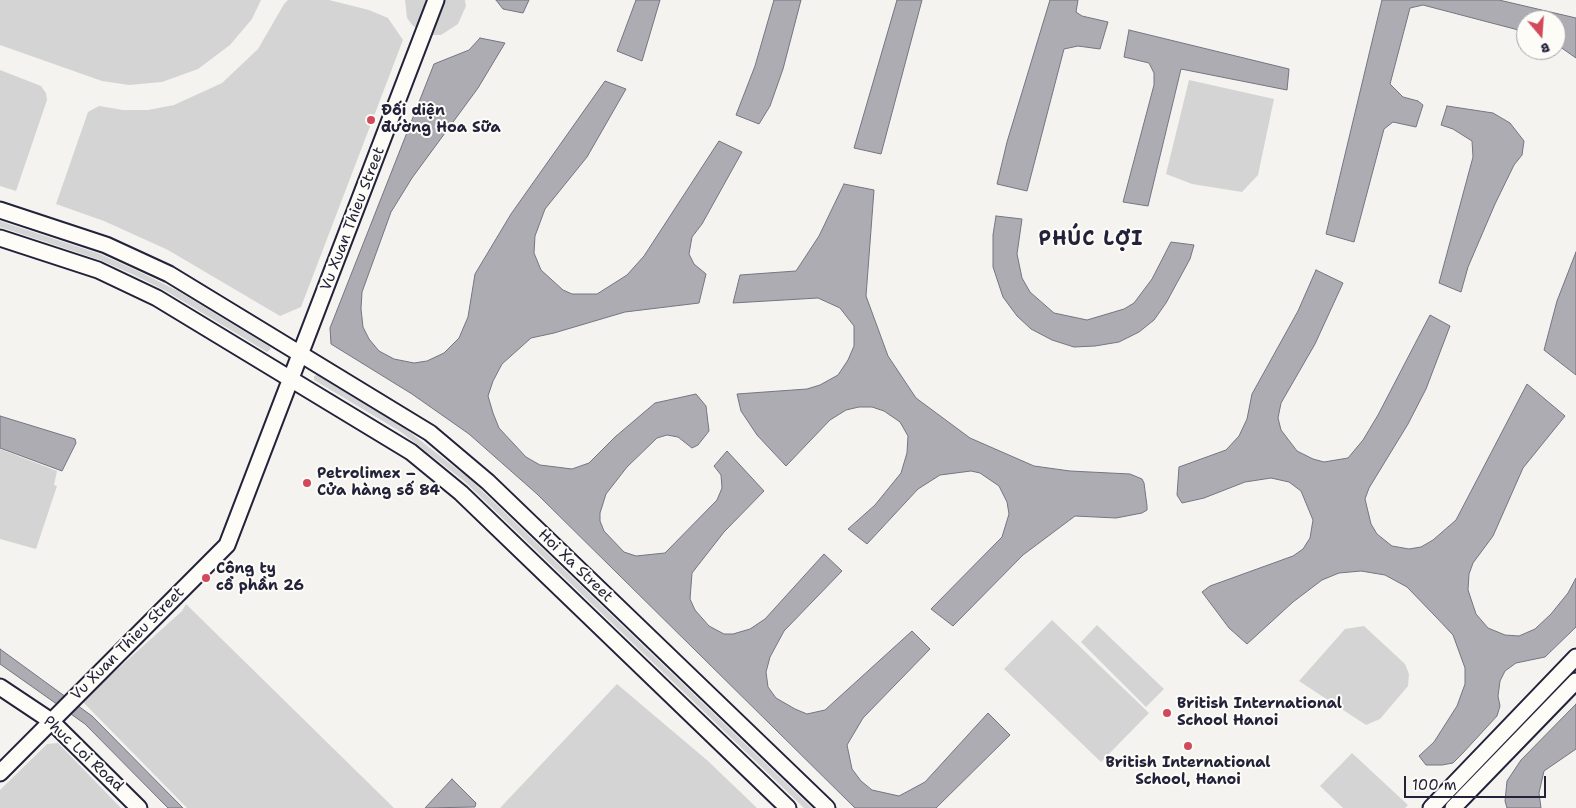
<!DOCTYPE html>
<meta charset="utf-8">
<style>
body{margin:0}
#map{position:relative;width:1576px;height:808px;overflow:hidden;background:#f4f3ef;font-family:"Shantell Sans",sans-serif}
canvas{display:block}
.north{position:absolute;left:1516px;top:10px;width:50px;height:50px;box-sizing:border-box;background:#fdfcf7;border:1px solid #a5a5ac;border-radius:50%;rotate:162deg;font-size:14px;font-weight:700;line-height:20px;text-align:center;color:#22223b}
.north::after{content:'';display:block;margin:auto;width:18px;height:22px;background:#d1495b;clip-path:polygon(50% 0,100% 100%,50% 72%,0 100%)}
.scale{position:absolute;left:1404px;top:776px;width:142px;height:22px;box-sizing:border-box;border:2px solid #22223b;border-top:0;padding-left:6px;font-size:15px;line-height:18px;white-space:nowrap;color:#22223b;-webkit-text-stroke:4px #fdfcf7;paint-order:stroke}
</style>
<div id="map">
<canvas width="1576" height="808"></canvas>
<div class="north">B</div>
<div class="scale">100 m</div>
</div>
<script>
const ctx = document.querySelector('canvas').getContext('2d');
ctx.lineJoin = 'round';
function fillPath(path, color) {
  ctx.fillStyle = color;
  ctx.fill(path, 'evenodd');
}
function poly(rows) {
  const path = new Path2D();
  for (const r of rows) {
    path.moveTo(r[0], r[1]);
    for (let i = 2; i < r.length; i += 2) path.lineTo(r[i], r[i + 1]);
  }
  return path;
}
function strokePath(path, color, width, dash) {
  ctx.strokeStyle = color;
  ctx.lineWidth = width;
  ctx.lineCap = dash ? 'butt' : 'round';
  ctx.setLineDash(dash || []);
  ctx.stroke(path);
}
function write(font, color, halo, rows, align = 'center') {
  ctx.font = font + ' "Shantell Sans",sans-serif';
  ctx.lineWidth = 4;
  ctx.setLineDash([]);
  ctx.textBaseline = 'middle';
  ctx.strokeStyle = halo;
  ctx.fillStyle = color;
  for (const [text, x, y, turn = 0] of rows) {
    ctx.save();
    ctx.translate(x, y);
    ctx.rotate((+turn || 0) * Math.PI / 180);
    ctx.textAlign = isNaN(turn) ? turn : align;
    if (halo) ctx.strokeText(text, 0, 0);
    ctx.fillText(text, 0, 0);
    ctx.restore();
  }
}
fillPath(poly([
 [0,0,261,0,252,19,230,45,198,69,162,82,129,85,102,81,0,45],
 [288,0,329,0,369,10,388,18,403,40,301,307,280,316,168,250,104,221,56,204,88,112,99,106,123,110,148,110,174,105,222,83,258,49,284,4],
 [405,0,465,0,466,6,458,24,441,35,431,35,413,26,407,18],
 [0,70,41,86,46,93,47,100,16,191,0,186],
 [1189,80,1274,99,1258,175,1242,192,1192,184,1166,174],
 [0,221,100,254,140,272,178,291,270,347,271,349,267,352,166,291,134,275,100,260,0,227],
 [317,375,398,423,471,480,812,808,804,808,464,481,401,432,314,380,314,376],
 [0,449,57,471,54,485,57,486,36,549,0,539],
 [186,604,394,808,187,808,82,701,182,611],
 [1052,620,1149,713,1101,762,1004,669],
 [1097,625,1164,689,1146,707,1081,642],
 [1364,626,1405,664,1409,674,1408,686,1380,719,1366,725,1299,681,1345,629],
 [617,684,708,761,757,808,500,808],
 [58,743,121,808,0,808,0,790,47,744],
 [1352,753,1408,805,1405,808,1343,808,1320,786]
]), '#d5d4d5');
const water = poly([
 [496,0,529,0,523,13,503,9,496,0],
 [636,0,660,0,642,61,617,51,636,0],
 [774,0,801,0,783,69,770,106,759,124,736,115,755,66,774,0],
 [897,0,922,0,881,154,854,148,897,0],
 [1050,0,1078,0,1076,12,1082,16,1108,22,1100,49,1078,46,1064,49,1027,191,997,184,1007,142,1050,0],
 [1382,0,1499,0,1576,18,1576,58,1556,44,1556,20,1526,20,1526,32,1423,5,1410,8,1390,84,1403,97,1418,101,1423,105,1416,127,1393,122,1384,129,1354,242,1326,234,1382,0],
 [1129,30,1289,69,1287,90,1181,69,1148,206,1123,202,1154,85,1154,73,1149,63,1124,57,1129,30],
 [480,38,505,43,478,88,412,178,391,212,362,292,361,309,363,327,369,339,379,351,394,359,414,363,427,361,444,353,459,338,468,317,475,274,511,214,605,81,626,89,587,157,545,209,535,236,534,253,541,270,563,290,572,294,597,294,627,275,644,256,719,141,742,152,702,224,692,237,689,254,694,264,706,274,699,303,625,312,554,333,531,338,502,364,493,381,488,396,493,413,499,428,526,457,540,465,572,469,589,463,615,437,655,403,696,394,706,406,709,431,698,445,692,448,678,437,667,435,657,438,627,467,606,494,600,513,600,521,604,531,624,552,636,556,665,553,717,500,722,488,721,475,714,466,727,451,764,491,724,532,692,573,690,599,695,610,709,626,724,634,733,634,750,629,765,619,824,554,842,571,784,631,770,657,766,672,768,687,776,698,795,709,807,714,825,710,912,631,930,649,863,718,847,745,852,769,861,781,872,790,899,796,925,782,988,713,1010,735,936,808,855,808,537,494,469,434,412,394,331,344,330,328,434,64,469,50,480,38],
 [1447,106,1493,113,1510,123,1524,141,1522,155,1514,165,1495,204,1468,267,1461,292,1439,283,1473,157,1472,141,1453,129,1441,125,1447,106],
 [844,184,874,190,866,296,888,356,916,398,970,438,1034,466,1070,471,1130,474,1142,479,1144,483,1147,506,1147,510,1142,513,1116,518,1075,516,1023,555,953,626,931,609,1002,537,1009,514,1007,502,999,486,980,473,971,471,940,475,918,489,867,544,848,529,875,505,901,473,907,453,908,436,900,422,884,411,872,407,859,407,846,410,830,420,786,466,757,435,741,411,737,394,807,389,820,385,838,375,848,360,854,346,854,326,840,308,818,298,733,303,740,275,796,271,819,236,844,184],
 [996,216,1022,219,1017,254,1022,278,1030,292,1054,313,1087,320,1124,309,1134,303,1152,279,1171,242,1194,245,1190,259,1166,303,1154,320,1139,332,1119,342,1095,346,1074,347,1052,340,1031,329,1017,316,1003,297,993,267,993,235,996,216],
 [1576,252,1576,375,1544,350,1557,301,1576,252],
 [1316,270,1343,283,1315,344,1281,403,1278,418,1281,430,1297,451,1313,459,1324,462,1348,458,1363,440,1378,415,1430,315,1450,326,1426,389,1408,424,1369,488,1365,499,1371,524,1377,534,1392,546,1409,549,1421,547,1433,540,1456,520,1527,384,1565,416,1523,468,1493,536,1473,563,1469,574,1468,590,1476,614,1488,628,1505,635,1519,636,1535,629,1551,614,1568,593,1576,578,1576,627,1545,657,1516,663,1505,671,1500,681,1498,696,1500,706,1497,716,1462,754,1453,763,1442,765,1426,765,1419,756,1434,742,1457,706,1465,684,1465,668,1453,635,1436,617,1407,587,1385,575,1361,571,1339,573,1322,580,1293,602,1247,644,1229,628,1202,592,1210,586,1293,556,1303,549,1310,538,1313,520,1301,491,1289,482,1271,478,1245,482,1204,498,1182,503,1177,495,1179,467,1226,450,1239,436,1247,419,1252,394,1298,311,1316,270],
 [0,416,75,439,76,443,62,471,0,448,0,416],
 [0,649,92,716,183,808,168,808,85,724,0,664,0,649],
 [1576,704,1576,749,1544,771,1539,793,1541,808,1507,808,1505,801,1507,781,1521,760,1576,704],
 [452,779,476,803,475,807,425,808,452,779]
]);
fillPath(water, '#acacb2');
strokePath(water, '#757582', 1);
const secondary = poly([
 [0,210,106,245,169,274,430,433,488,482,827,808],
 [0,238,98,270,157,298,411,452,461,493,788,808],
 [0,687,51,721,139,808],
 [0,773,227,545,436,0],
 [1431,808,1576,657],
 [1453,808,1576,681]
]);
strokePath(secondary, '#22223b', 19);
strokePath(secondary, '#fdfcf7', 15);
for (const [x, y, r, color] of [
 [371,120,5,"#d1495b"],
 [307,483,5,"#d1495b"],
 [206,578,5,"#d1495b"],
 [1167,713,5,"#d1495b"],
 [1188,746,5,"#d1495b"]
]) {
  const dot = new Path2D();
  dot.arc(x, y, r, 0, 2 * Math.PI);
  ctx.fillStyle = color;
  ctx.fill(dot);
  strokePath(dot, '#fdfcf7', 2);
}
write('bold 15px', '#22223b', '#fdfcf7', [
 ["Đối diện",381,111],
 ["đường Hoa Sữa",381,128],
 ["Petrolimex –",317,474],
 ["Cửa hàng số 84",317,491],
 ["Công ty",216,569],
 ["cổ phần 26",216,586],
 ["British International",1177,704],
 ["School Hanoi",1177,721],
 ["British International",1188,763,"center"],
 ["School, Hanoi",1188,780,"center"]
], 'left');
write('15px', '#22223b', '#fdfcf7', [
 ["Vu Xuan Thieu Street",353,219,-69],
 ["Hoi Xa Street",575,566,44],
 ["Vu Xuan Thieu Street",128,644,-45],
 ["Phuc Loi Road",83,754,43]
]);
ctx.letterSpacing = '1px';
write('bold 20px', '#22223b', '#fdfcf7', [
 ["PHÚC LỢI",1091,240]
]);
ctx.letterSpacing = '0px';
</script>
